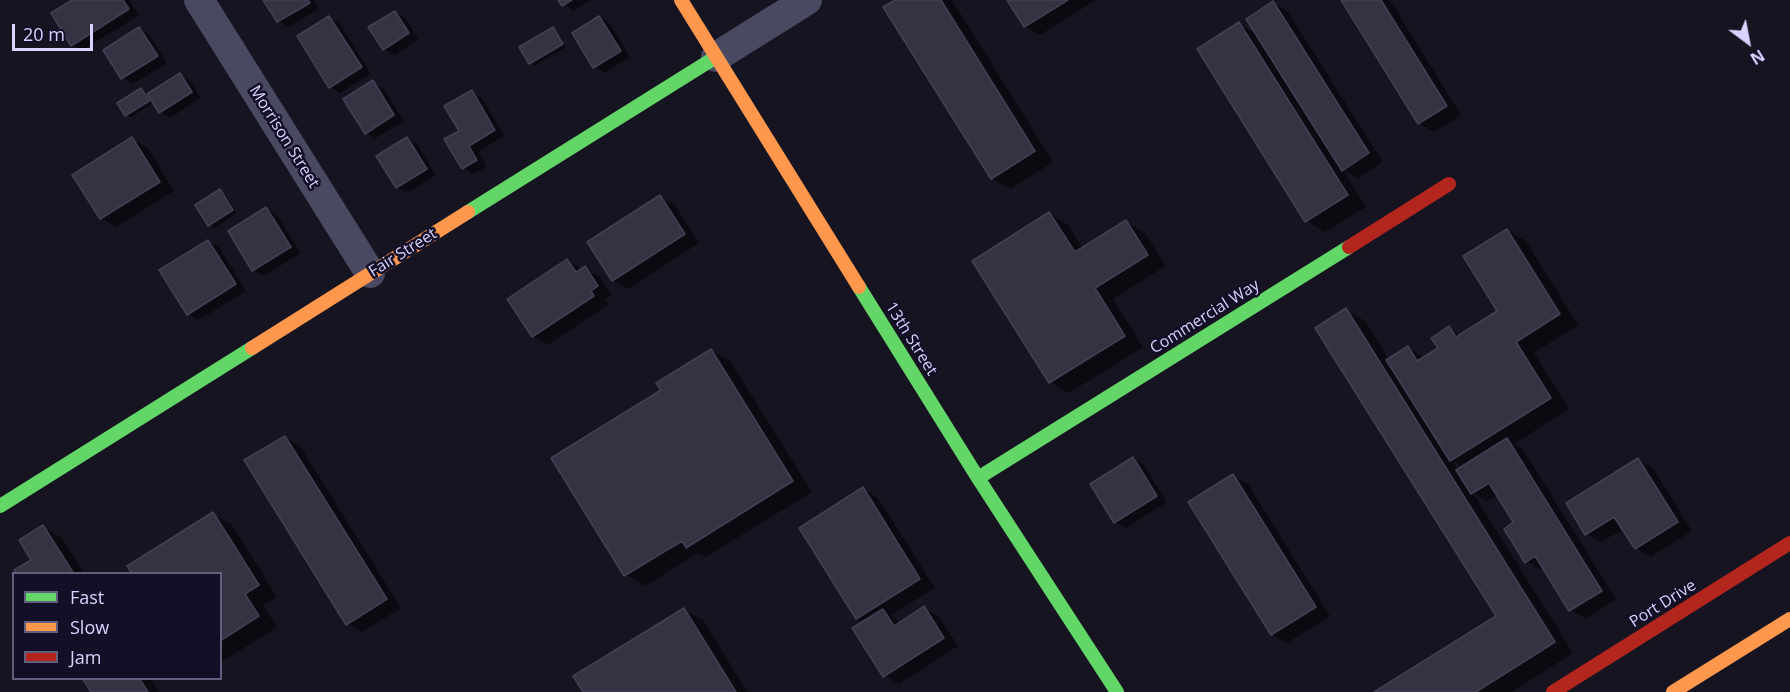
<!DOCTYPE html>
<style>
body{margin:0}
#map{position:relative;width:1790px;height:692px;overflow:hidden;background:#161421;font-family:"Open Sans",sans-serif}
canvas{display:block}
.legend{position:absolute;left:12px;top:572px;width:210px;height:108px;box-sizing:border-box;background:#130f26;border:2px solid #625e7d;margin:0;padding:8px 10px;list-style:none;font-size:18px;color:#d9d4ff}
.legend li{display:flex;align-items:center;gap:12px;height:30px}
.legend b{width:30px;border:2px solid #625e7d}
.north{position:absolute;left:1718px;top:12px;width:60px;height:60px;-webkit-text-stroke:4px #130f26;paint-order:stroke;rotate:148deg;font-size:16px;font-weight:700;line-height:24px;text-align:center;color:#d9d4ff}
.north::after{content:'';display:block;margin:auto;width:21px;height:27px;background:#d9d4ff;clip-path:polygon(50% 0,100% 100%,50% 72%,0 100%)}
.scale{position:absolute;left:12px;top:24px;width:81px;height:27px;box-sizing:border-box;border:3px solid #d9d4ff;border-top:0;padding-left:8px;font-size:18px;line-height:21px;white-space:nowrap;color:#d9d4ff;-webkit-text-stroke:4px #130f26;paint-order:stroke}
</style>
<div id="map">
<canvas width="1790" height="692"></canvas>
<ul class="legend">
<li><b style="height:8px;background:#63d668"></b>Fast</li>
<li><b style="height:8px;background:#ff974d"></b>Slow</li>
<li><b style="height:8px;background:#b3261e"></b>Jam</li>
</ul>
<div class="north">N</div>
<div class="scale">20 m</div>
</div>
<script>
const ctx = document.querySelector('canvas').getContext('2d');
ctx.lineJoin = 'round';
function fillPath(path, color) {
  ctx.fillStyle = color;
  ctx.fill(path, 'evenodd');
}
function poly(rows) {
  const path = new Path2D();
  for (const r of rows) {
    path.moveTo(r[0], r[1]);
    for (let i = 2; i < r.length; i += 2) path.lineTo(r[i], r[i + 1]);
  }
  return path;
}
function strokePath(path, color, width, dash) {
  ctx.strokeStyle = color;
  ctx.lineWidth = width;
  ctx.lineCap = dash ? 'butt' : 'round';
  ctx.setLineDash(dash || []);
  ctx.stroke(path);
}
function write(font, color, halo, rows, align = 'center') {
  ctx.font = font + ' "Open Sans",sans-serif';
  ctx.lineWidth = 5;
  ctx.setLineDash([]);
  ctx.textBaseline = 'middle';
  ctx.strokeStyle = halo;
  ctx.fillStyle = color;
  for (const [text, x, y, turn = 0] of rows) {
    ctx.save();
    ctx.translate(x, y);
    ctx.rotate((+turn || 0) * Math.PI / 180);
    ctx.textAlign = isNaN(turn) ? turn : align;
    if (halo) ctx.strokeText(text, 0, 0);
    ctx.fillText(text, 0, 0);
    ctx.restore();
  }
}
fillPath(poly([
 [75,0,129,0,139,15,83,50,72,45],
 [265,0,314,0,319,9,289,27,278,21],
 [560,0,591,0,573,11],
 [898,0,952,0,1053,162,1011,189,992,178],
 [1009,0,1096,0,1040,35,1025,26],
 [1343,0,1390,0,1461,115,1434,132,1419,123],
 [1273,3,1288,12,1383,162,1358,178,1343,170,1366,207,1325,232,1306,221,1239,24,1257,34],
 [395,12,405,18,418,39,395,55,384,49],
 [330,18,340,24,371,74,340,93,330,87],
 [600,18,610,24,630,57,605,73,595,67],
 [139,29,150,35,167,63,133,84,123,78],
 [553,29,566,47,535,66,530,63],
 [180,75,190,81,201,98,170,118,160,112,154,103,131,117,126,115,141,90,147,96],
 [373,82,383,88,404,121,376,138,366,133],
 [472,92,482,98,504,136,478,152,487,166,474,174,463,168],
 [407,138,417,144,436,175,407,193,397,187],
 [132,139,147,147,174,191,116,227,101,218],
 [220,191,225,194,237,213,214,228,210,225],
 [660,197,675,205,699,243,628,289,613,280],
 [267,209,277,215,301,253,264,276,253,270],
 [1049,214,1068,225,1083,249,1126,222,1145,233,1166,266,1113,299,1143,347,1069,393,1050,382,974,261],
 [1507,230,1526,241,1578,325,1534,353,1569,409,1514,444,1522,448,1616,599,1586,619,1571,610,1544,568,1541,570,1526,561,1515,523,1498,495,1487,501,1473,493,1573,653,1512,692,1377,692,1498,616,1346,310,1365,321,1389,360,1408,348,1425,358,1440,349,1449,328,1461,335,1499,312],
 [1453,461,1463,467,1458,470],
 [208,242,219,247,246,291,199,320,188,314],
 [567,261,600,277,612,295,605,300,608,305,548,345,533,336],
 [711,350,730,361,812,492,706,557,698,553,645,586,626,575,663,391],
 [285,437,300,446,401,608,362,632,347,623],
 [1133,458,1143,464,1167,502,1126,528,1115,522,1092,484],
 [1638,460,1653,468,1692,531,1651,557,1636,548,1624,529,1601,542,1586,534],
 [1233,476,1248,484,1330,616,1287,643,1272,634],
 [863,489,878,498,935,588,891,615,901,623,924,608,939,617,958,646,899,684,884,675,864,622,857,618],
 [213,514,232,525,277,597,263,605,277,627,220,663,220,574],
 [43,527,62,538,85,574,18,574,33,560],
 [685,610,704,621,747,692,585,692],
 [84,678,151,678,159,692,92,692]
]), '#0007');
const building = poly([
 [72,0,123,0,129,9,71,46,51,13,72,0],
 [263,0,308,0,310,3,277,22,263,0],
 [558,0,572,0,562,6,558,0],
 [895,0,941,0,1035,151,991,179,883,7,895,0],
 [1007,0,1068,0,1024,27,1007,0],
 [1341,0,1381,0,1447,106,1418,124,1341,0],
 [1273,1,1369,153,1342,171,1246,19,1273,1],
 [395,11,409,33,383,50,368,27,395,11],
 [329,16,362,67,329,88,297,36,329,16],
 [599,16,621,51,593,68,572,33,599,16],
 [1239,22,1348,195,1305,222,1197,49,1239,22],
 [139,27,158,56,121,79,103,50,139,27],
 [553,27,563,44,529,64,519,47,553,27],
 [180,73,192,92,159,113,147,94,180,73],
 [373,80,394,115,365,134,343,99,373,80],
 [141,88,149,101,125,116,117,103,141,88],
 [472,90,495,130,469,146,477,160,462,169,444,139,459,131,444,106,472,90],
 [132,137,160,182,100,219,72,175,132,137],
 [407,137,427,169,396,188,376,156,407,137],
 [220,189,233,210,208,226,195,205,220,189],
 [660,195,685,234,612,281,587,242,660,195],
 [266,207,291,247,252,271,228,231,266,207],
 [1049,212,1075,252,1126,220,1148,255,1095,288,1125,336,1049,383,972,261,1049,212],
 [1507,229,1560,314,1516,342,1551,398,1450,461,1386,360,1408,346,1417,361,1438,348,1431,338,1449,326,1456,337,1497,311,1463,256,1507,229],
 [208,240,236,284,187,315,159,270,208,240],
 [567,259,576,272,585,266,598,286,591,291,594,296,532,337,507,299,567,259],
 [1346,308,1555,642,1476,692,1374,692,1496,616,1315,328,1346,308],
 [711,349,793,481,686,548,682,541,624,576,551,458,661,390,656,383,711,349],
 [285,436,387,599,346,625,244,460,285,436],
 [1507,438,1602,591,1569,611,1535,556,1525,563,1504,529,1513,522,1489,483,1471,494,1456,470,1507,438],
 [1133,457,1157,496,1114,523,1090,484,1133,457],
 [1638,458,1678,522,1635,549,1614,517,1585,535,1566,503,1638,458],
 [1233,474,1316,607,1271,635,1188,502,1233,474],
 [863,487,920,579,856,619,799,528,863,487],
 [213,512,259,585,245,594,259,616,220,641,220,574,132,574,127,566,213,512],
 [43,525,74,574,16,574,14,570,31,560,19,540,43,525],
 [924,606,944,638,883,677,852,628,883,609,894,626,924,606],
 [684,608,736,692,583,692,573,676,684,608],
 [82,678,139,678,148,692,91,692,82,678]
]);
fillPath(building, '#343243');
strokePath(building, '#433f54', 1.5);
strokePath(poly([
 [199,0,370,273],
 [716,57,807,0]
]), '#4a4962', 30);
strokePath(poly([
 [468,212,716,57],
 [859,287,978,478,1117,692],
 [978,478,1349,247],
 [0,506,252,348]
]), '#63d668', 14);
strokePath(poly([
 [681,0,859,287],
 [252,348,468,212],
 [1673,692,1790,619]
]), '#ff974d', 14);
strokePath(poly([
 [1349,247,1449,184],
 [1553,692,1790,543]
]), '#b3261e', 14);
write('16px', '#d9d4ff', '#130f26', [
 ["Morrison Street",284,137,58],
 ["Fair Street",403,253,-32],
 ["Commercial Way",1205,317,-32],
 ["13th Street",911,339,58],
 ["Port Drive",1663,604,-32]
]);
</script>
